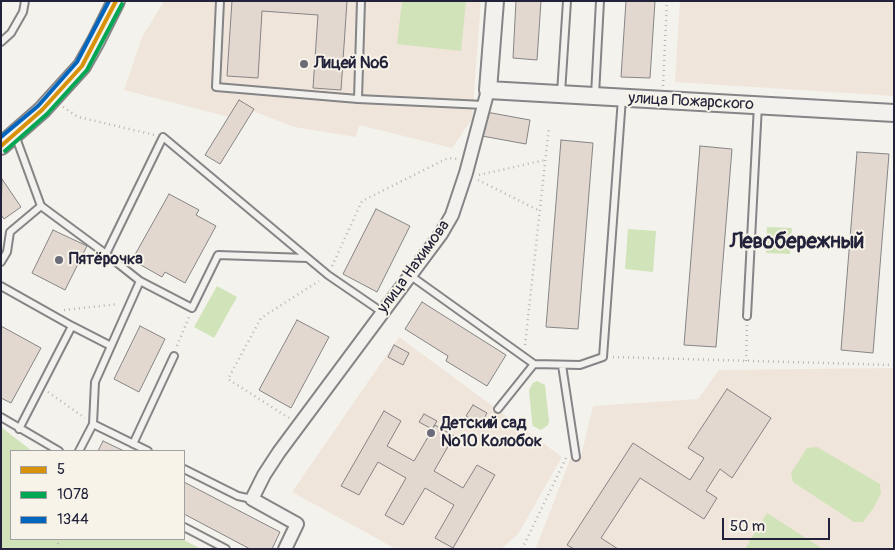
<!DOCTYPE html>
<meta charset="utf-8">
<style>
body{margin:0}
#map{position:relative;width:895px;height:550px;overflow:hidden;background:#f4f2ec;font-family:Pangolin,sans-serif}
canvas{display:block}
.frame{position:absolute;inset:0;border:2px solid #22223b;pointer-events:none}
.legend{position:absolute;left:10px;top:450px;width:175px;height:90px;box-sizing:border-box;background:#f7f3e8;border:1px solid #a29fa3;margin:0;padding:6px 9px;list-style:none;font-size:15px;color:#22223b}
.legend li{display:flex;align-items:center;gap:10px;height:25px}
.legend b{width:25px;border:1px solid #a29fa3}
.scale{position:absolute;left:722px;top:518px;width:108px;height:22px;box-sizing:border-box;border:2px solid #22223b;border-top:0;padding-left:6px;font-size:15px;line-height:18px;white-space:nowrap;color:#22223b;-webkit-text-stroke:4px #f7f3e8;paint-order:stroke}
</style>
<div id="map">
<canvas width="895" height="550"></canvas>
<div class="frame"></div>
<ul class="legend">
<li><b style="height:6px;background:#d79209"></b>5</li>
<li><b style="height:6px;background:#00a651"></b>1078</li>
<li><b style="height:6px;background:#0065bd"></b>1344</li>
</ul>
<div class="scale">50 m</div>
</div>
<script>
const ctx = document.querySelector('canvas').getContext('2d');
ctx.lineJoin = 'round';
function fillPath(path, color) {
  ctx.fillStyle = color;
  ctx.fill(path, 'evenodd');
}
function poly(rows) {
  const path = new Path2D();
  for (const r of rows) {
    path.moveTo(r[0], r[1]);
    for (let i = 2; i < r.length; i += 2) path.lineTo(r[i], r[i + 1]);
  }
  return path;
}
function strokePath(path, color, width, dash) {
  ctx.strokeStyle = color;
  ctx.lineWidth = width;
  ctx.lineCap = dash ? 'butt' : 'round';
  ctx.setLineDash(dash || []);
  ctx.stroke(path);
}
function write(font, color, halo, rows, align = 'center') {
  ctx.font = font + ' Pangolin,sans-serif';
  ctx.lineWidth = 4;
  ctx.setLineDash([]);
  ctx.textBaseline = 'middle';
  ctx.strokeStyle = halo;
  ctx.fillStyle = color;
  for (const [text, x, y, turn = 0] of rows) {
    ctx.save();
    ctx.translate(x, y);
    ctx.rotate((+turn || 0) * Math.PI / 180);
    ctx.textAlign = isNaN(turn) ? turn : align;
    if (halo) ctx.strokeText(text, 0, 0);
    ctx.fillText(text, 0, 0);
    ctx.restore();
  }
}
fillPath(poly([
 [164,1,481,1,472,119,452,148,359,125,356,137,294,127,253,111,254,109,239,100,229,117,124,90,142,37],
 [680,1,894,1,894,96,675,82],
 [399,337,562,457,518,534,501,549,396,549,292,492],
 [894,368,894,549,536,548,571,457,581,456,593,406,698,399,719,370]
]), '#f0e5db');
fillPath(poly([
 [402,1,466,1,461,51,397,44],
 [767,227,792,228,790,254,766,253],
 [628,229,656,231,653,272,625,269],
 [217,286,237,297,214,338,194,327],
 [537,381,545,385,549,421,548,425,541,430,533,426,532,422,529,390,533,383],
 [1,427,32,451,11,451,11,539,182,539,201,549,1,549],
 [817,447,880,484,881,493,874,507,863,522,854,522,793,482,791,473,807,448],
 [767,513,823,549,745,549]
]), '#d1e3b9');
const building = poly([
 [232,1,347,1,341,90,313,88,318,15,262,11,258,78,227,76,232,1],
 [516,1,541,1,537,60,513,58,516,1],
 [626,1,655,1,650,78,621,77,626,1],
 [239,100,254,109,220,164,205,155,239,100],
 [486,112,530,120,526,144,482,136,486,112],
 [561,140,593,143,578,329,546,327,561,140],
 [700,146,732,149,716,347,684,345,700,146],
 [857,152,889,154,873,353,841,350,857,152],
 [2,179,21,207,4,219,1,215,2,179],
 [169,194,199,210,196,215,216,226,185,283,165,272,162,277,132,260,169,194],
 [376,209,410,226,377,292,343,274,376,209],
 [53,230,87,246,65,290,32,273,53,230],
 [422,302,506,355,487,386,446,361,448,356,405,329,422,302],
 [297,320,329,337,291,408,259,390,297,320],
 [1,326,41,348,11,403,1,398,1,326],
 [140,326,165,339,139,392,114,379,140,326],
 [394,345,409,353,403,365,388,357,394,345],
 [727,389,771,418,732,478,720,469,706,491,717,498,704,519,640,478,601,538,618,549,574,549,567,545,633,443,690,480,704,458,688,448,727,389],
 [473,405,487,413,481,424,466,416,473,405],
 [384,411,401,421,387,446,414,461,435,425,454,436,434,471,463,488,477,465,495,475,453,548,435,538,454,505,425,488,403,525,385,515,406,478,378,462,359,495,341,486,384,411],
 [424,414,437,421,432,429,419,422,424,414],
 [103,441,124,451,98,451,103,441],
 [184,482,280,532,272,549,250,549,184,514,184,482]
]);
fillPath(building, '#e3d8d0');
strokePath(building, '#858486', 1);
const service = poly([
 [220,1,216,87,358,99,484,105],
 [1,42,11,33,23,12,25,1],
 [561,93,567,1],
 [595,95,600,1],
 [358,99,361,1],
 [41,206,106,254,140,281,192,308,218,255,307,258],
 [106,254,163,137,328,275,382,312],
 [1,262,7,252,10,232,41,206,15,135],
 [411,276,534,364,580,365,603,357,622,98],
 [1,286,72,326,19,429],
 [747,316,758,105],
 [72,326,111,346],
 [562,365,576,457],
 [498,409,534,364],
 [1,417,59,451],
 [93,424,148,451],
 [133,444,174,356],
 [79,451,93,424,95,382,140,281],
 [184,469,238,496,252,499],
 [184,527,226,549]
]);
const minor = poly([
 [285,549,297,524,252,499,264,475,279,452,441,234,452,215,466,173,488,90]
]);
const tertiary = poly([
 [495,1,488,90,894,113],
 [1,146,42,110,82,66,96,41,116,1]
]);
strokePath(service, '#858486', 10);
strokePath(minor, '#858486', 16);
strokePath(tertiary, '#858486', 20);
strokePath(poly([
 [663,86,667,1],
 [63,107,78,117,155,135],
 [479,175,545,160],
 [478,180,540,211],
 [332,266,362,201,448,158,458,159],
 [64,310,118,304],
 [525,345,549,127],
 [177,346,189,317],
 [613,357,894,365],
 [746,361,747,325],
 [48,392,85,418],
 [289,418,228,379,261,318,319,281],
 [57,549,59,539],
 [522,549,566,458]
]), '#b8b6b6', 2.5, [1, 4]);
strokePath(service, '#f2f1ed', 6);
strokePath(minor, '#f2f1ed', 12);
strokePath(tertiary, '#f2f1ed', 16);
strokePath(poly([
 [1,146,42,110,82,66,116,1]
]), '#d79209', 4);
strokePath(poly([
 [5,151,47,114,87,70,122,4]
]), '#00a651', 4);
strokePath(poly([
 [1,137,38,106,77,62,109,1]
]), '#0065bd', 4);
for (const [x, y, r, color] of [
 [304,64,5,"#6c6b79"],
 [59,260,5,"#6c6b79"],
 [431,433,5,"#6c6b79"]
]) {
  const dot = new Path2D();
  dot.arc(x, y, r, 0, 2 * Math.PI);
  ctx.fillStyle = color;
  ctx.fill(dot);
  strokePath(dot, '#f7f3e8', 2);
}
write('bold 16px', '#22223b', '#f7f3e8', [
 ["Лицей №6",314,64],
 ["Пятёрочка",69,260],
 ["Детский сад",441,424],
 ["№10 Колобок",441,442]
], 'left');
write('16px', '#22223b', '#f7f3e8', [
 ["улица Пожарского",691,102,3],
 ["улица Нахимова",414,267,-54]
]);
write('bold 21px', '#22223b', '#f7f3e8', [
 ["Левобережный",797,243]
]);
</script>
